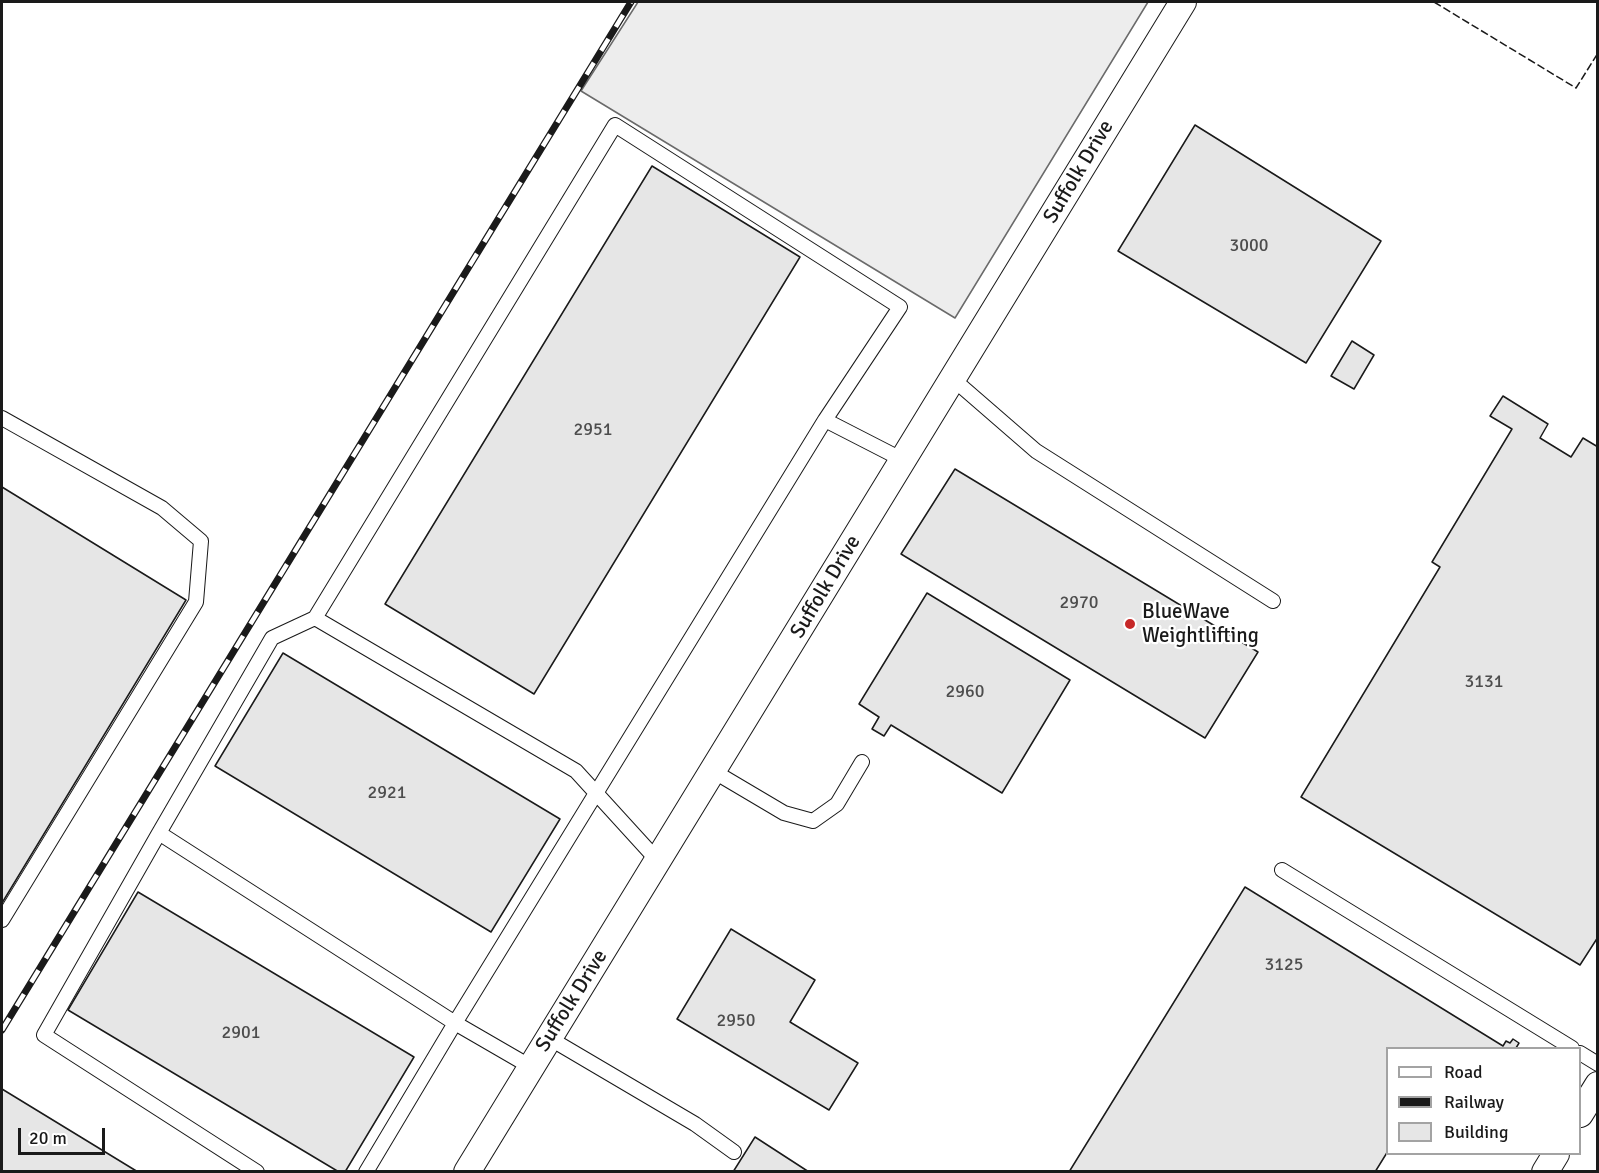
<!DOCTYPE html>
<style>
body{margin:0}
#map{position:relative;width:1599px;height:1173px;overflow:hidden;background:#fff;font-family:Signika,sans-serif}
canvas{display:block}
.frame{position:absolute;inset:0;border:3px solid #1a1a1a;pointer-events:none}
.legend{position:absolute;left:1386px;top:1047px;width:195px;height:108px;box-sizing:border-box;background:#fff;border:2px solid #a3a3a3;margin:0;padding:8px 10px;list-style:none;font-size:18px;color:#1a1a1a}
.legend li{display:flex;align-items:center;gap:12px;height:30px}
.legend b{width:30px;border:2px solid #a3a3a3}
.scale{position:absolute;left:18px;top:1128px;width:87px;height:27px;box-sizing:border-box;border:3px solid #1a1a1a;border-top:0;padding-left:8px;font-size:18px;line-height:21px;white-space:nowrap;color:#1a1a1a;-webkit-text-stroke:4px #fff;paint-order:stroke}
</style>
<div id="map">
<canvas width="1599" height="1173"></canvas>
<div class="frame"></div>
<ul class="legend">
<li><b style="height:8px;background:#fff"></b>Road</li>
<li><b style="height:8px;background:#1a1a1a"></b>Railway</li>
<li><b style="height:16px;background:#e6e6e6"></b>Building</li>
</ul>
<div class="scale">20 m</div>
</div>
<script>
const ctx = document.querySelector('canvas').getContext('2d');
ctx.lineJoin = 'round';
function fillPath(path, color) {
  ctx.fillStyle = color;
  ctx.fill(path, 'evenodd');
}
function poly(rows) {
  const path = new Path2D();
  for (const r of rows) {
    path.moveTo(r[0], r[1]);
    for (let i = 2; i < r.length; i += 2) path.lineTo(r[i], r[i + 1]);
  }
  return path;
}
function strokePath(path, color, width, dash) {
  ctx.strokeStyle = color;
  ctx.lineWidth = width;
  ctx.lineCap = dash ? 'butt' : 'round';
  ctx.setLineDash(dash || []);
  ctx.stroke(path);
}
function write(font, color, halo, rows, align = 'center') {
  ctx.font = font + ' Signika,sans-serif';
  ctx.lineWidth = 4.5;
  ctx.setLineDash([]);
  ctx.textBaseline = 'middle';
  ctx.strokeStyle = halo;
  ctx.fillStyle = color;
  for (const [text, x, y, turn = 0] of rows) {
    ctx.save();
    ctx.translate(x, y);
    ctx.rotate((+turn || 0) * Math.PI / 180);
    ctx.textAlign = isNaN(turn) ? turn : align;
    if (halo) ctx.strokeText(text, 0, 0);
    ctx.fillText(text, 0, 0);
    ctx.restore();
  }
}
const built = poly([
 [638,2,1148,2,955,318,581,91,638,2]
]);
fillPath(built, '#ededed');
strokePath(built, '#6a6a6a', 1.5);
const building = poly([
 [1195,125,1381,241,1306,363,1118,251,1195,125],
 [652,166,800,257,534,694,385,604,652,166],
 [1352,341,1374,355,1354,389,1331,376,1352,341],
 [1503,396,1548,424,1540,438,1571,457,1583,438,1598,447,1598,937,1580,965,1301,797,1440,567,1432,562,1512,429,1490,416,1503,396],
 [955,469,1258,652,1205,738,901,554,955,469],
 [2,487,186,600,2,903,2,487],
 [927,593,1070,680,1002,793,891,725,884,736,872,729,879,717,859,704,927,593],
 [283,653,560,819,491,932,215,766,283,653],
 [1245,887,1503,1046,1506,1041,1510,1043,1513,1039,1519,1043,1516,1048,1518,1048,1388,1048,1388,1151,1375,1172,1069,1172,1245,887],
 [138,892,414,1057,345,1172,339,1172,68,1010,138,892],
 [731,929,815,980,790,1022,858,1063,829,1110,677,1019,731,929],
 [2,1089,138,1172,2,1172,2,1089],
 [755,1137,809,1172,733,1172,755,1137]
]);
fillPath(building, '#e6e6e6');
strokePath(building, '#1a1a1a', 1.5);
const service = poly([
 [953,379,1036,451,1273,601],
 [2,418,162,508,201,541,196,602,2,920],
 [315,618,272,638,159,833,455,1023,366,1172],
 [713,771,784,813,813,821,837,804,862,762],
 [159,833,44,1035,257,1172],
 [658,861,576,771,315,618,615,125,900,307,825,420,903,460],
 [1282,870,1572,1048],
 [549,1038,695,1124,734,1152],
 [1580,1053,1598,1064],
 [531,1067,455,1023,825,420]
]);
const minor = poly([
 [1580,1114,1598,1085],
 [467,1172,1183,2],
 [1545,1172,1556,1154]
]);
strokePath(service, '#1a1a1a', 16);
strokePath(minor, '#1a1a1a', 28);
strokePath(service, '#fff', 14);
strokePath(minor, '#fff', 26);
const rail = poly([
 [2,1030,631,2]
]);
strokePath(rail, '#1a1a1a', 7);
strokePath(rail, '#fff', 4.5, [14]);
strokePath(poly([
 [1434,2,1576,88,1598,53]
]), '#1a1a1a', 1.5, [8, 3]);
for (const [x, y, r, color] of [
 [1130,624,6,"#c62828"]
]) {
  const dot = new Path2D();
  dot.arc(x, y, r, 0, 2 * Math.PI);
  ctx.fillStyle = color;
  ctx.fill(dot);
  strokePath(dot, '#fff', 2);
}
write('18px', '#4d4d4d', null, [
 ["3000",1249,246],
 ["2951",593,430],
 ["2970",1079,603],
 ["3131",1484,682],
 ["2960",965,692],
 ["2921",387,793],
 ["3125",1284,965],
 ["2950",736,1021],
 ["2901",241,1033]
]);
write('21px', '#1a1a1a', '#fff', [
 ["Suffolk Drive",1079,172,-59],
 ["Suffolk Drive",826,587,-59],
 ["Suffolk Drive",572,1001,-58]
]);
write('21px', '#1a1a1a', '#fff', [
 ["BlueWave",1142,612],
 ["Weightlifting",1142,636]
], 'left');
</script>
